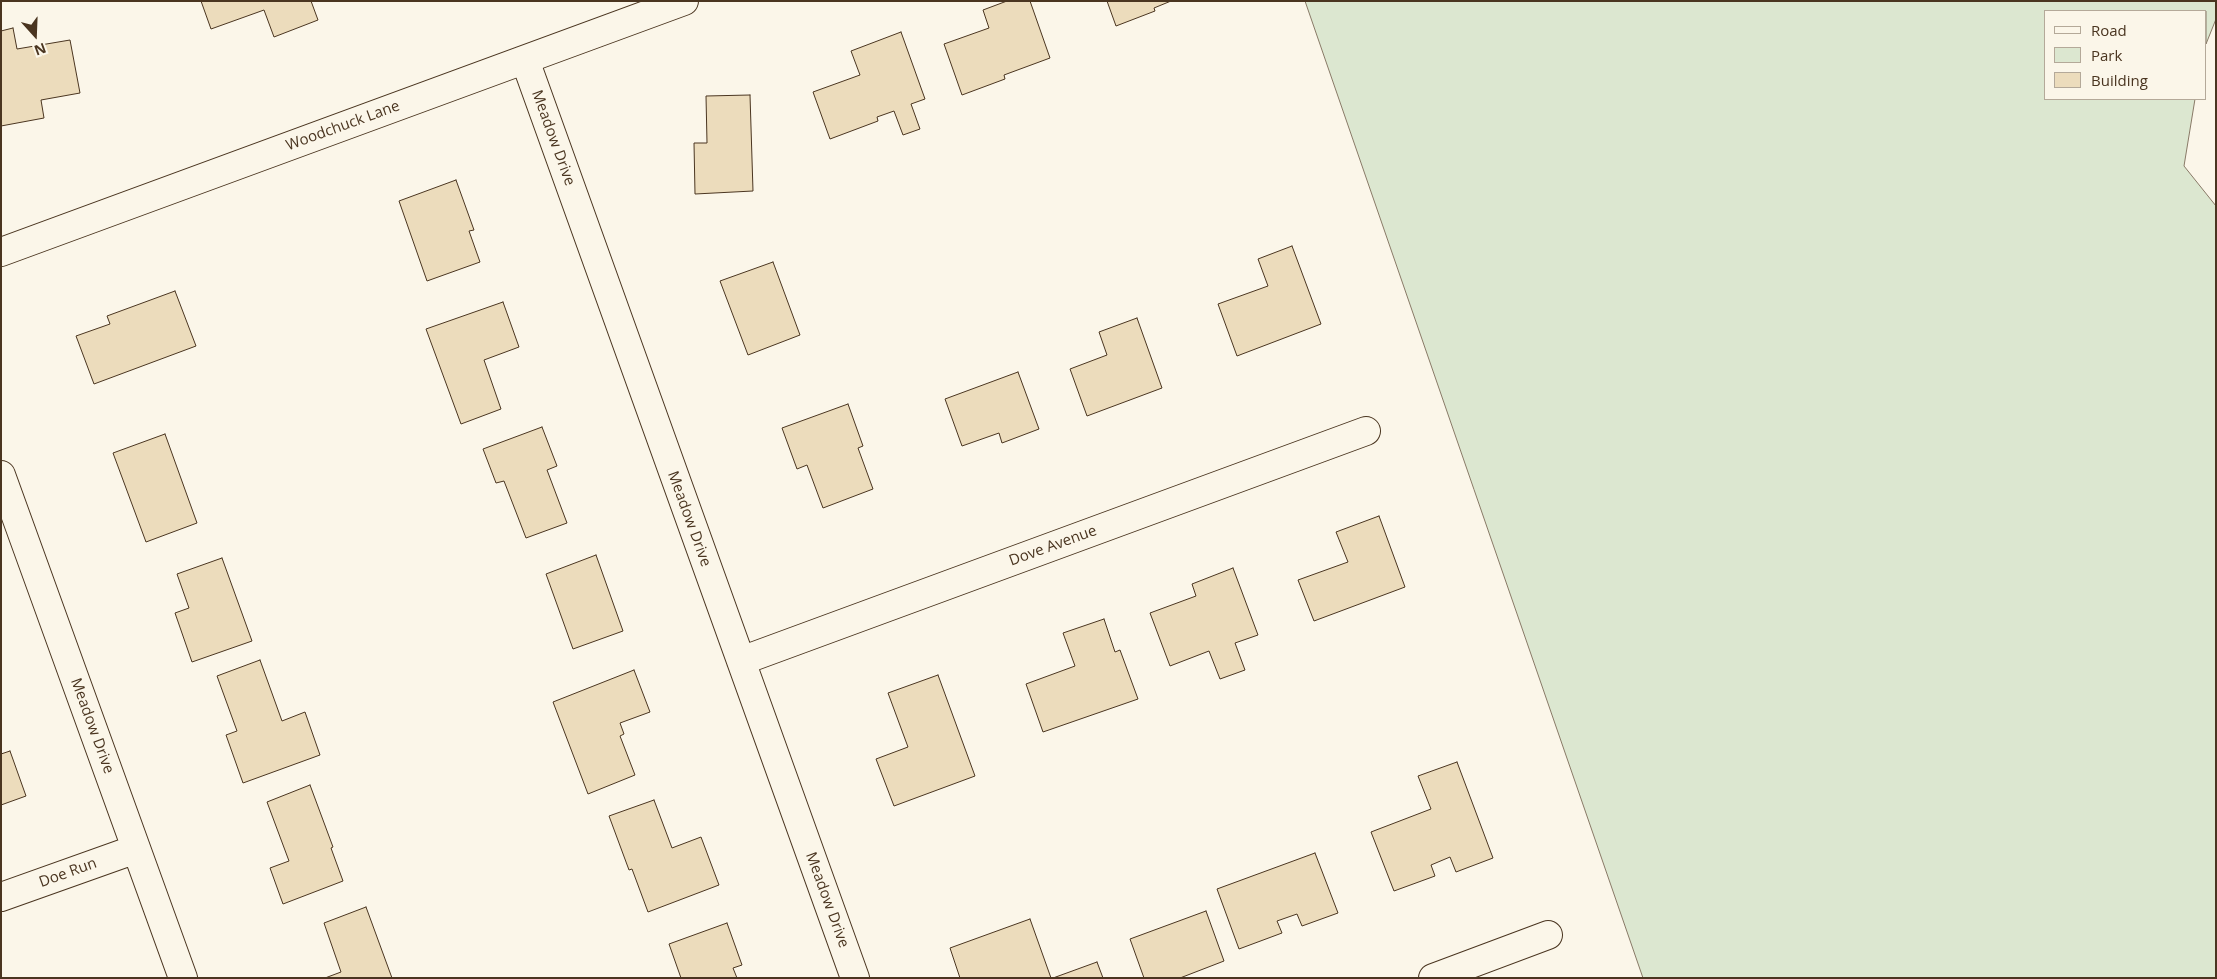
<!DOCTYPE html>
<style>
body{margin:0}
#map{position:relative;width:2217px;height:979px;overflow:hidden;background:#fbf6e9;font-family:"Open Sans",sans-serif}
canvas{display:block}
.frame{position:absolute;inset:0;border:2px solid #4a3520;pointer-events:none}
.legend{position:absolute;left:2044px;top:10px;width:162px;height:90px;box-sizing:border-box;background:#fbf6e9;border:1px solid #b4a999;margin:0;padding:6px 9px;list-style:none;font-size:15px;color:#4a3520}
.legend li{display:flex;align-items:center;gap:10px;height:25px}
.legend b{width:25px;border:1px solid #b4a999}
.north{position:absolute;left:10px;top:10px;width:50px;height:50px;-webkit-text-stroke:4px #fbf6e9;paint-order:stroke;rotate:160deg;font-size:14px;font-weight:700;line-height:20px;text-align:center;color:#4a3520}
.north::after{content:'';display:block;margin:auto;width:18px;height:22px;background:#4a3520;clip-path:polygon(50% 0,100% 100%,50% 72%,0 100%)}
</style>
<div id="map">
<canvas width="2217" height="979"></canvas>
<div class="frame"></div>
<ul class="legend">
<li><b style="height:6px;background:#fbf6e9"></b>Road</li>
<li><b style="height:14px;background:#dce7d0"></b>Park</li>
<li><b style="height:14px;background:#ecdcbc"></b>Building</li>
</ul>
<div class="north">N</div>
</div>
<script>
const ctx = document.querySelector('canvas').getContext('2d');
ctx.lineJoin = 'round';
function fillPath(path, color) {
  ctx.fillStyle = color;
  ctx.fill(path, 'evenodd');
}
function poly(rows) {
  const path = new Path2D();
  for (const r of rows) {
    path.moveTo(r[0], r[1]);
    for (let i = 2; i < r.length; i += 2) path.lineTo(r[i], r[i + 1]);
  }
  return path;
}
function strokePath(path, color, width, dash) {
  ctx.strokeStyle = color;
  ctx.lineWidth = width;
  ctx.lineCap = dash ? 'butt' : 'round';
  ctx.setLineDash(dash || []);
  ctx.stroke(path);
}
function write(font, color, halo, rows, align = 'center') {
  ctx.font = font + ' "Open Sans",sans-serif';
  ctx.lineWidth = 4;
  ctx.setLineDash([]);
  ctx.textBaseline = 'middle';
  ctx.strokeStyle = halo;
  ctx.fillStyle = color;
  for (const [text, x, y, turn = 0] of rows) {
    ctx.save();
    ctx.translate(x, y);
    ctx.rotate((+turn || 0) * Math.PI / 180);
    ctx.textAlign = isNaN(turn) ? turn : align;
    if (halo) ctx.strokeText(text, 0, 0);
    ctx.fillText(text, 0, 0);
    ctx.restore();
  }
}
const green = poly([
 [1305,1,2216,1,2216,19,2206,44,2206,11,2046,11,2046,99,2195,99,2184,166,2216,206,2216,978,1643,978,1305,1]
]);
fillPath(green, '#dce7d0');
strokePath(green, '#887966', 1);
const building = poly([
 [201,1,311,1,318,20,274,37,264,10,211,29,201,1],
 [1007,1,1030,1,1050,58,1004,75,1005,79,962,95,944,44,989,28,983,10,1007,1],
 [1107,1,1171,1,1154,8,1155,11,1116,26,1107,1],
 [13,28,17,49,70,40,80,93,41,100,44,118,1,126,1,31,13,28],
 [901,32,925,99,911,104,920,129,903,135,894,111,877,117,878,121,830,139,813,92,860,75,851,51,901,32],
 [750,95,753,191,695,194,694,143,707,143,706,96,750,95],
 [456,180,474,230,469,231,480,262,427,281,399,201,456,180],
 [1292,246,1321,324,1237,356,1218,304,1268,286,1258,259,1292,246],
 [773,262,800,335,748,355,720,281,773,262],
 [175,291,196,346,94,384,76,336,110,324,107,316,175,291],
 [503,302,519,347,484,360,501,409,461,424,426,329,503,302],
 [1137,318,1162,388,1087,416,1070,369,1107,355,1099,332,1137,318],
 [1018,372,1039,429,1002,443,999,433,962,446,945,399,1018,372],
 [848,404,863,446,858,448,873,489,823,508,807,465,797,469,782,428,848,404],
 [542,427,557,466,547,470,567,523,526,538,504,481,496,483,483,449,542,427],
 [165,434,197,523,146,542,113,453,165,434],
 [1379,516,1405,587,1314,621,1298,580,1348,562,1336,532,1379,516],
 [596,555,623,631,573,649,546,574,596,555],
 [222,558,252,641,192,662,175,613,189,608,177,574,222,558],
 [1233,568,1258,635,1235,643,1245,670,1220,679,1209,651,1170,666,1150,613,1196,596,1192,584,1233,568],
 [1104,619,1115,652,1120,650,1138,699,1043,732,1026,684,1075,666,1063,633,1104,619],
 [260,660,282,721,305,712,320,755,243,783,226,735,237,731,217,676,260,660],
 [634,670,650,712,620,723,624,734,620,736,635,775,588,794,553,702,634,670],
 [938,675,975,776,894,806,876,759,908,747,888,693,938,675],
 [10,751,26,796,1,805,1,754,10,751],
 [1457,762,1493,858,1456,872,1450,857,1431,865,1435,876,1394,891,1371,832,1431,809,1418,776,1457,762],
 [310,785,333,847,331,848,343,881,283,904,270,868,289,861,267,802,310,785],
 [654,800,672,848,701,837,719,885,648,912,632,869,629,870,609,816,654,800],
 [1315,853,1338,913,1302,926,1297,914,1277,921,1282,933,1239,949,1217,889,1315,853],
 [366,907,392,978,325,978,341,972,324,923,366,907],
 [1206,911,1224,961,1180,978,1144,978,1130,939,1206,911],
 [1030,919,1051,978,960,978,950,948,1030,919],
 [727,923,742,965,733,968,737,978,681,978,669,944,727,923],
 [1097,962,1103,978,1053,978,1097,962]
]);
fillPath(building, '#ecdcbc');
strokePath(building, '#4a3520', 1);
const minor = poly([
 [525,60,855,978],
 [1,252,684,1],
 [1,475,183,978],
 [741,661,1366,431],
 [1,897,136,849],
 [1433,978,1548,935]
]);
strokePath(minor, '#4a3520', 30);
strokePath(minor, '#fbf6e9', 28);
write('15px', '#4a3520', '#fbf6e9', [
 ["Woodchuck Lane",343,126,-20],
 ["Meadow Drive",553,138,70],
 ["Meadow Drive",689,519,70],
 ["Dove Avenue",1053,546,-20],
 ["Meadow Drive",92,726,70],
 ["Doe Run",68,873,-20],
 ["Meadow Drive",827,900,70]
]);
</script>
